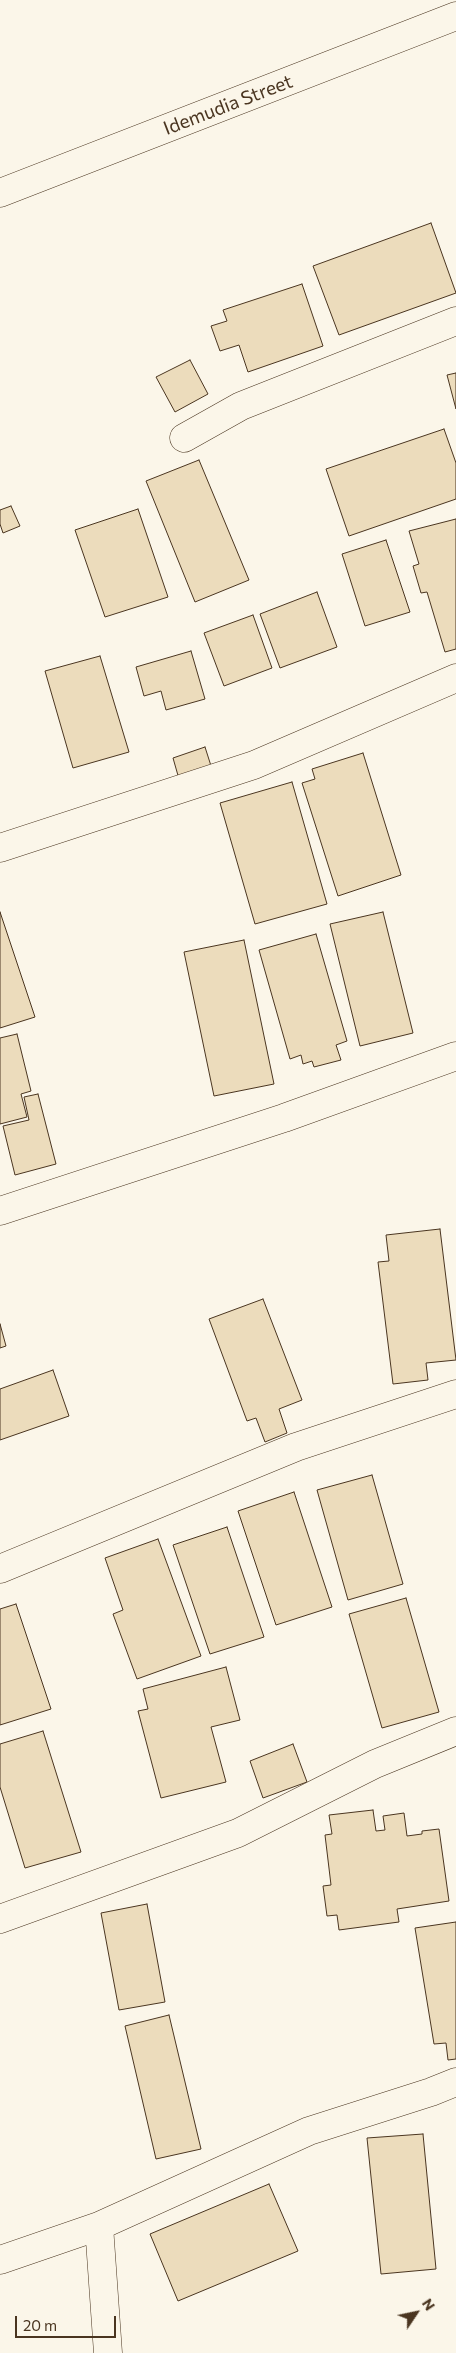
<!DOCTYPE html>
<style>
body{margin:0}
#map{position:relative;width:456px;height:2353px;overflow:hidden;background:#fbf6e9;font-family:Commissioner,sans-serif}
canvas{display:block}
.north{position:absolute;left:391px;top:2288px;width:50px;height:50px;-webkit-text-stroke:4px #fbf6e9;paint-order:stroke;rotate:56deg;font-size:14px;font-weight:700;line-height:20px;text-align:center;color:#4a3520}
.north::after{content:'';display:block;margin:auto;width:18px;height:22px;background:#4a3520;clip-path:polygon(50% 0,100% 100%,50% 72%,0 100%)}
.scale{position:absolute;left:15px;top:2316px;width:101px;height:22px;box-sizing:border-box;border:2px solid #4a3520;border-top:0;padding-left:6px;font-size:15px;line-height:18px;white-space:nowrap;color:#4a3520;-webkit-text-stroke:4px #fbf6e9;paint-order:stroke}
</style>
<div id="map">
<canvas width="456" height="2353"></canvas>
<div class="north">N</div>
<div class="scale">20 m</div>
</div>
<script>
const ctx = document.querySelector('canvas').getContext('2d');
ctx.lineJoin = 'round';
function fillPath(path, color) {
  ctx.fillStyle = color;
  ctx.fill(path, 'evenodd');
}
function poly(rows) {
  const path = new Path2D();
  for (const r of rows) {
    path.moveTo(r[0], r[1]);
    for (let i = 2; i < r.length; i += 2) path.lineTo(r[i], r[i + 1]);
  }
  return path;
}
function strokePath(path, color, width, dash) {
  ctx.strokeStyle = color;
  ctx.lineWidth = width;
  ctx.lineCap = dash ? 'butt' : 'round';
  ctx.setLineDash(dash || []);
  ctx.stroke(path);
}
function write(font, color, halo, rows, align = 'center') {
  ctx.font = font + ' Commissioner,sans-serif';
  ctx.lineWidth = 4;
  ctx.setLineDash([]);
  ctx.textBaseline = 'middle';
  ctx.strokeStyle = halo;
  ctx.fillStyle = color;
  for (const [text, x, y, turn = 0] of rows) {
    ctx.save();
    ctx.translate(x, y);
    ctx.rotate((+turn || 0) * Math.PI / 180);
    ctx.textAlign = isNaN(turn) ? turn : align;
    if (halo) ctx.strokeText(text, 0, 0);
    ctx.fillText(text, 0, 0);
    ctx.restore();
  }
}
const building = poly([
 [431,223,456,293,339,335,313,266,431,223],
 [302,284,323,346,248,372,239,345,220,351,211,326,227,321,223,310,302,284],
 [190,360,208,394,175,412,156,377,190,360],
 [456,373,456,409,447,375,456,373],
 [444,429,456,463,456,499,349,536,326,469,444,429],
 [199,460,249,580,195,602,146,481,199,460],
 [11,506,20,526,3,533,0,524,0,510,11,506],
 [138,509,168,597,105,617,75,530,138,509],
 [456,519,456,649,445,652,427,592,421,593,413,566,419,564,409,531,456,519],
 [386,540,410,612,365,626,342,554,386,540],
 [317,592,337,647,280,668,260,614,317,592],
 [253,615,272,668,224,686,204,633,253,615],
 [191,651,205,699,166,710,161,691,144,696,136,667,191,651],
 [100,656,129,752,73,768,45,671,100,656],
 [205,747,212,769,179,779,173,758,205,747],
 [363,753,401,875,338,896,302,783,315,779,312,769,363,753],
 [292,782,327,904,255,924,220,803,292,782],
 [0,912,35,1017,0,1028,0,912],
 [383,912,413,1033,360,1046,330,924,383,912],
 [316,934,347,1041,336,1045,341,1060,314,1067,312,1061,303,1064,301,1055,290,1059,259,950,316,934],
 [244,940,274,1084,214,1096,184,952,244,940],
 [17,1034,31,1091,21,1094,27,1117,0,1124,0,1038,17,1034],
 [38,1094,56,1164,15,1175,3,1126,29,1120,24,1097,38,1094],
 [440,1229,456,1360,426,1363,428,1380,393,1384,378,1262,389,1261,386,1235,440,1229],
 [263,1299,302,1400,279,1409,287,1433,265,1442,256,1418,247,1421,209,1319,263,1299],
 [0,1324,6,1346,0,1348,0,1324],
 [53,1370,69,1416,0,1440,0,1389,53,1370],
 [372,1475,403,1584,348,1600,317,1490,372,1475],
 [294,1492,332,1607,276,1625,238,1511,294,1492],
 [227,1527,264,1637,210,1654,173,1545,227,1527],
 [158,1539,201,1656,137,1679,113,1614,123,1610,105,1558,158,1539],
 [406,1598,439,1712,382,1728,349,1614,406,1598],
 [16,1604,51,1709,0,1725,0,1609,16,1604],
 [226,1667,240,1720,211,1727,226,1782,161,1798,138,1711,148,1709,143,1689,226,1667],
 [43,1731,81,1852,25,1868,0,1787,0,1744,43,1731],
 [293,1744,307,1782,263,1798,250,1761,293,1744],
 [373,1810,376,1831,385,1830,383,1816,404,1813,407,1836,422,1834,422,1831,439,1829,449,1901,397,1909,399,1922,339,1930,337,1915,327,1916,323,1886,331,1885,325,1835,332,1834,329,1815,373,1810],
 [147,1904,165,2002,119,2010,101,1913,147,1904],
 [456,1922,456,2059,448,2060,446,2043,434,2044,415,1928,456,1922],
 [169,2015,201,2149,156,2159,125,2026,169,2015],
 [423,2134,436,2269,381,2274,367,2138,423,2134],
 [269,2184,298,2251,178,2301,150,2234,269,2184]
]);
fillPath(building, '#ecdcbc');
strokePath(building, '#4a3520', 1);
const minor = poly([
 [0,193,456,16],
 [184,438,241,406,456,321],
 [0,848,254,765,456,678],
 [0,1211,284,1118,456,1056],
 [0,1569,296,1447,456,1394],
 [0,1919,238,1833,375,1764,456,1731],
 [99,2226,108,2353],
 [0,2260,99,2226,309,2131,431,2092,456,2082]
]);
strokePath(minor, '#4a3520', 29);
strokePath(minor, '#fbf6e9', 28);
write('19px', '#4a3520', '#fbf6e9', [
 ["Idemudia Street",228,105,-21]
]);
</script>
